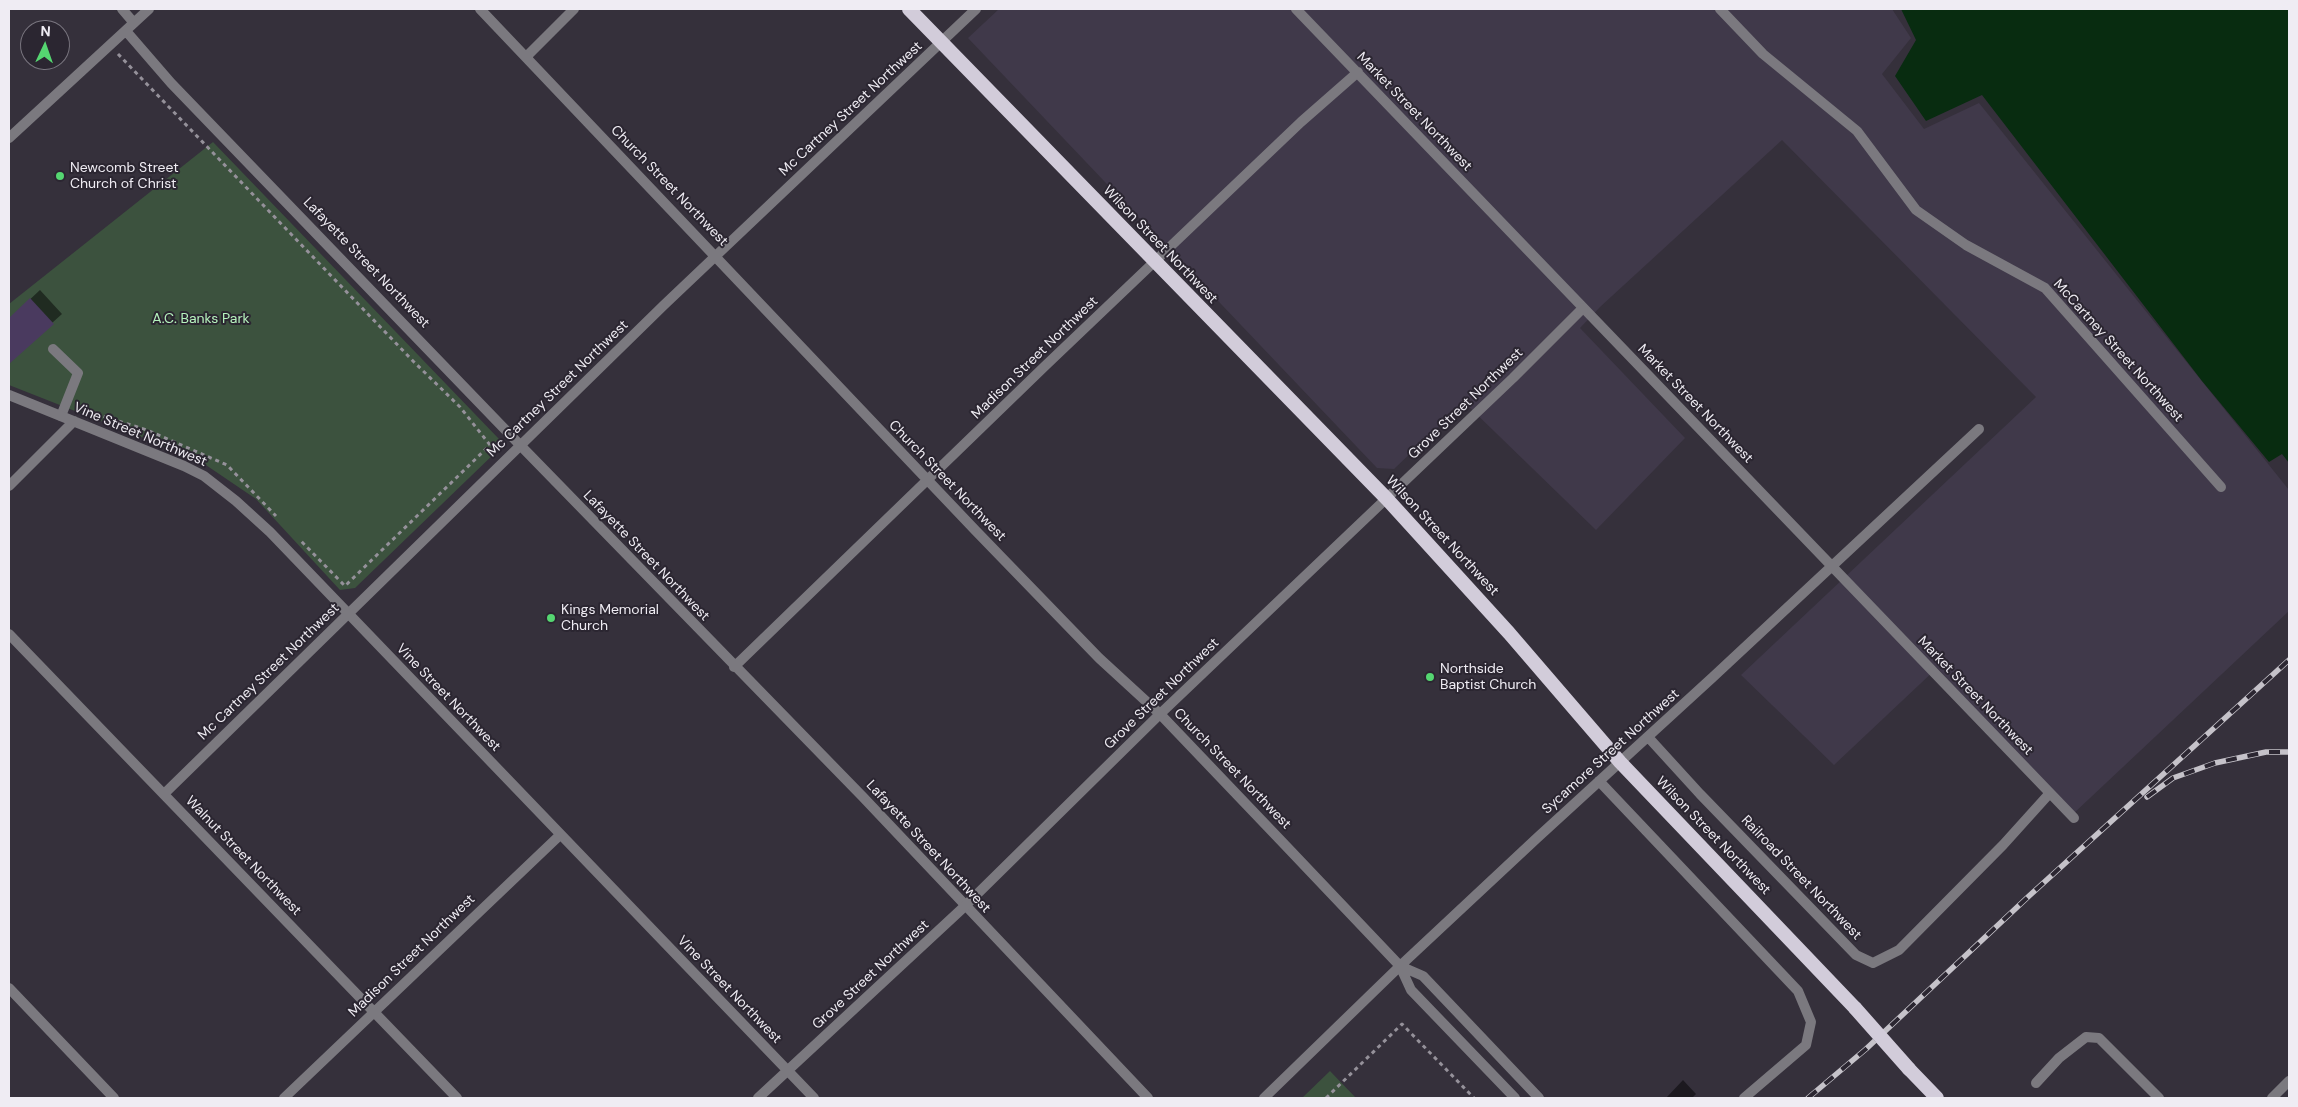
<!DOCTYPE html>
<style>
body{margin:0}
#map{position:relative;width:2298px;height:1107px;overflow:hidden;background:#35303b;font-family:"DM Sans",sans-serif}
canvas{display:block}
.frame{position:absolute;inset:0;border:10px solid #efecf3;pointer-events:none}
.north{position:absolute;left:20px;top:20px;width:50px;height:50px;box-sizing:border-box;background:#2b2631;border:1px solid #79757f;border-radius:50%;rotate:3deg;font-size:14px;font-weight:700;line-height:20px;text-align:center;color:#efecf3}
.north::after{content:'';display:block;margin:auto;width:18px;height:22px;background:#55d671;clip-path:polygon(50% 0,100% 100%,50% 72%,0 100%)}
</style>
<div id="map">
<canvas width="2298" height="1107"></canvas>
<div class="frame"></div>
<div class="north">N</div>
</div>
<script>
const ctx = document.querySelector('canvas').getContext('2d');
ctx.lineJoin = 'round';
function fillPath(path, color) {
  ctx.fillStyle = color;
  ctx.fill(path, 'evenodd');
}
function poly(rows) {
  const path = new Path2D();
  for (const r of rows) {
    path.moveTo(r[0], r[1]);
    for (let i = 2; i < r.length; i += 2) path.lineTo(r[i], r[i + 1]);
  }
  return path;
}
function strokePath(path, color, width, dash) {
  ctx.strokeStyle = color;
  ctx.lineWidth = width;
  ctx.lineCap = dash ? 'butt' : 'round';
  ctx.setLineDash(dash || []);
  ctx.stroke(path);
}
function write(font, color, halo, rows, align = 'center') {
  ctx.font = font + ' "DM Sans",sans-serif';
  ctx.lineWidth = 4;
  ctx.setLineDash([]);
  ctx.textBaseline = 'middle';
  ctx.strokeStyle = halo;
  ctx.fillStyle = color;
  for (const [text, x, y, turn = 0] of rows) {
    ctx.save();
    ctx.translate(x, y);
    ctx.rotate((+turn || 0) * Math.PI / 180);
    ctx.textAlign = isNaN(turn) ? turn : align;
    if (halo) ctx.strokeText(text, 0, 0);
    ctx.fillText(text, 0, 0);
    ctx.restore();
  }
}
fillPath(poly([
 [999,9,1892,9,1911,38,1882,74,1924,129,1979,103,2289,490,2289,611,2073,814,1937,668,1834,765,1741,675,2036,397,1782,140,1600,307,1580,328,1685,438,1596,530,1464,402,1394,469,1377,468,968,38]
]), '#40394a');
fillPath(poly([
 [213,142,499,439,498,450,355,588,340,590,256,499,197,459,9,385,9,304],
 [1330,1071,1356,1098,1302,1098]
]), '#3c523e');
fillPath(poly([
 [1901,9,2289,9,2289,463,2282,454,2269,462,2202,381,1982,95,1926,121,1895,76,1916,40]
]), '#082c10');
fillPath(poly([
 [40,290,62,314,13,358,9,353,9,319],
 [1683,1080,1696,1094,1692,1098,1666,1098]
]), '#0007');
fillPath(poly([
 [30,298,54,324,9,364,9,318]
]), '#4a3a5f');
strokePath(poly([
 [118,54,413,361,460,407,490,445,345,586,300,540],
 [96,414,147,430,227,465,276,516],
 [1326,1098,1402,1024,1474,1098]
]), '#95919a', 3, [4, 4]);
strokePath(poly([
 [53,349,78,373,61,416],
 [2036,1083,2059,1058,2086,1037,2099,1038,2159,1098]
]), '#7b797f', 10);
strokePath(poly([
 [122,9,134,23],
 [480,9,976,531,1099,658,1160,714,1286,846,1400,966,1411,990,1515,1098],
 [1296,9,2074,818],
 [1720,9,1763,54,1857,131,1916,210,1966,245,2045,288,2221,487],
 [126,31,171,83,520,445,862,796,1148,1098],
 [527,56,574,9],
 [9,138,149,9],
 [9,634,457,1098],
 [734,667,1045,366,1301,122,1358,72],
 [1648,737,1700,794,1856,955,1873,963,1899,950,2003,845,2049,794],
 [1599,781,1798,991,1811,1022,1806,1045,1744,1098],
 [164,794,664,305,976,9],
 [1400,966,1423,976,1539,1098],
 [9,988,114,1098],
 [284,1098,560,835],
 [1264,1098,1400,966,1537,838,1713,677,1979,429],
 [2272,1098,2289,1081]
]), '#7b797f', 10);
strokePath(poly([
 [9,395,184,466,204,476,236,501,270,532,814,1098],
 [9,486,74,421],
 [758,1098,965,906,1160,714,1513,378,1583,308]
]), '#7b797f', 10);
strokePath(poly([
 [909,9,1387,499,1509,633,1620,762,1855,1008],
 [1909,1069,1937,1098]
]), '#d2ccda', 14);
const rail = poly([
 [2147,797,2173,778,2215,763,2266,752,2289,752],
 [1808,1098,1866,1049,2029,896,2289,660]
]);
strokePath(rail, '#c5c2c9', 5.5);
strokePath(rail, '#2b2631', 4, [11]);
strokePath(poly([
 [1855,1008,1909,1069]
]), '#d2ccda', 14);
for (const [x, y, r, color] of [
 [60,176,5,"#55d671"],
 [551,618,5,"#55d671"],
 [1430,677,5,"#55d671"]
]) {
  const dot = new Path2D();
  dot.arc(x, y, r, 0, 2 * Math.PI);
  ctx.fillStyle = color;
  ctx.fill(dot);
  strokePath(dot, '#2b2631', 2);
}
write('14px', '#efecf3', '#2b2631', [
 ["Mc Cartney Street Northwest",851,109,-43],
 ["Market Street Northwest",1414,112,46],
 ["Church Street Northwest",669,186,46],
 ["Wilson Street Northwest",1160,245,46],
 ["Lafayette Street Northwest",366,263,46],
 ["McCartney Street Northwest",2118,351,48],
 ["Madison Street Northwest",1035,358,-44],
 ["Mc Cartney Street Northwest",558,389,-44],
 ["Grove Street Northwest",1466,404,-44],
 ["Market Street Northwest",1695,404,46],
 ["Vine Street Northwest",140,435,23],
 ["Church Street Northwest",947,481,46],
 ["Wilson Street Northwest",1442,536,47],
 ["Lafayette Street Northwest",646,556,46],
 ["Mc Cartney Street Northwest",269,672,-44],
 ["Grove Street Northwest",1162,694,-44],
 ["Market Street Northwest",1975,696,46],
 ["Vine Street Northwest",448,698,46],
 ["Sycamore Street Northwest",1611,752,-42],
 ["Church Street Northwest",1232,769,46],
 ["Wilson Street Northwest",1713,836,46],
 ["Lafayette Street Northwest",928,847,47],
 ["Walnut Street Northwest",243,856,46],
 ["Railroad Street Northwest",1801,878,46],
 ["Madison Street Northwest",412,956,-44],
 ["Grove Street Northwest",871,975,-43],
 ["Vine Street Northwest",729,990,46]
]);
write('14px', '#efecf3', '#2b2631', [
 ["Newcomb Street",70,168],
 ["Church of Christ",70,184],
 ["Kings Memorial",561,610],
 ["Church",561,626],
 ["Northside",1440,669],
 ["Baptist Church",1440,685]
], 'left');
write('14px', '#b6f2bd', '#2b2631', [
 ["A.C. Banks Park",201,319]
]);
</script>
